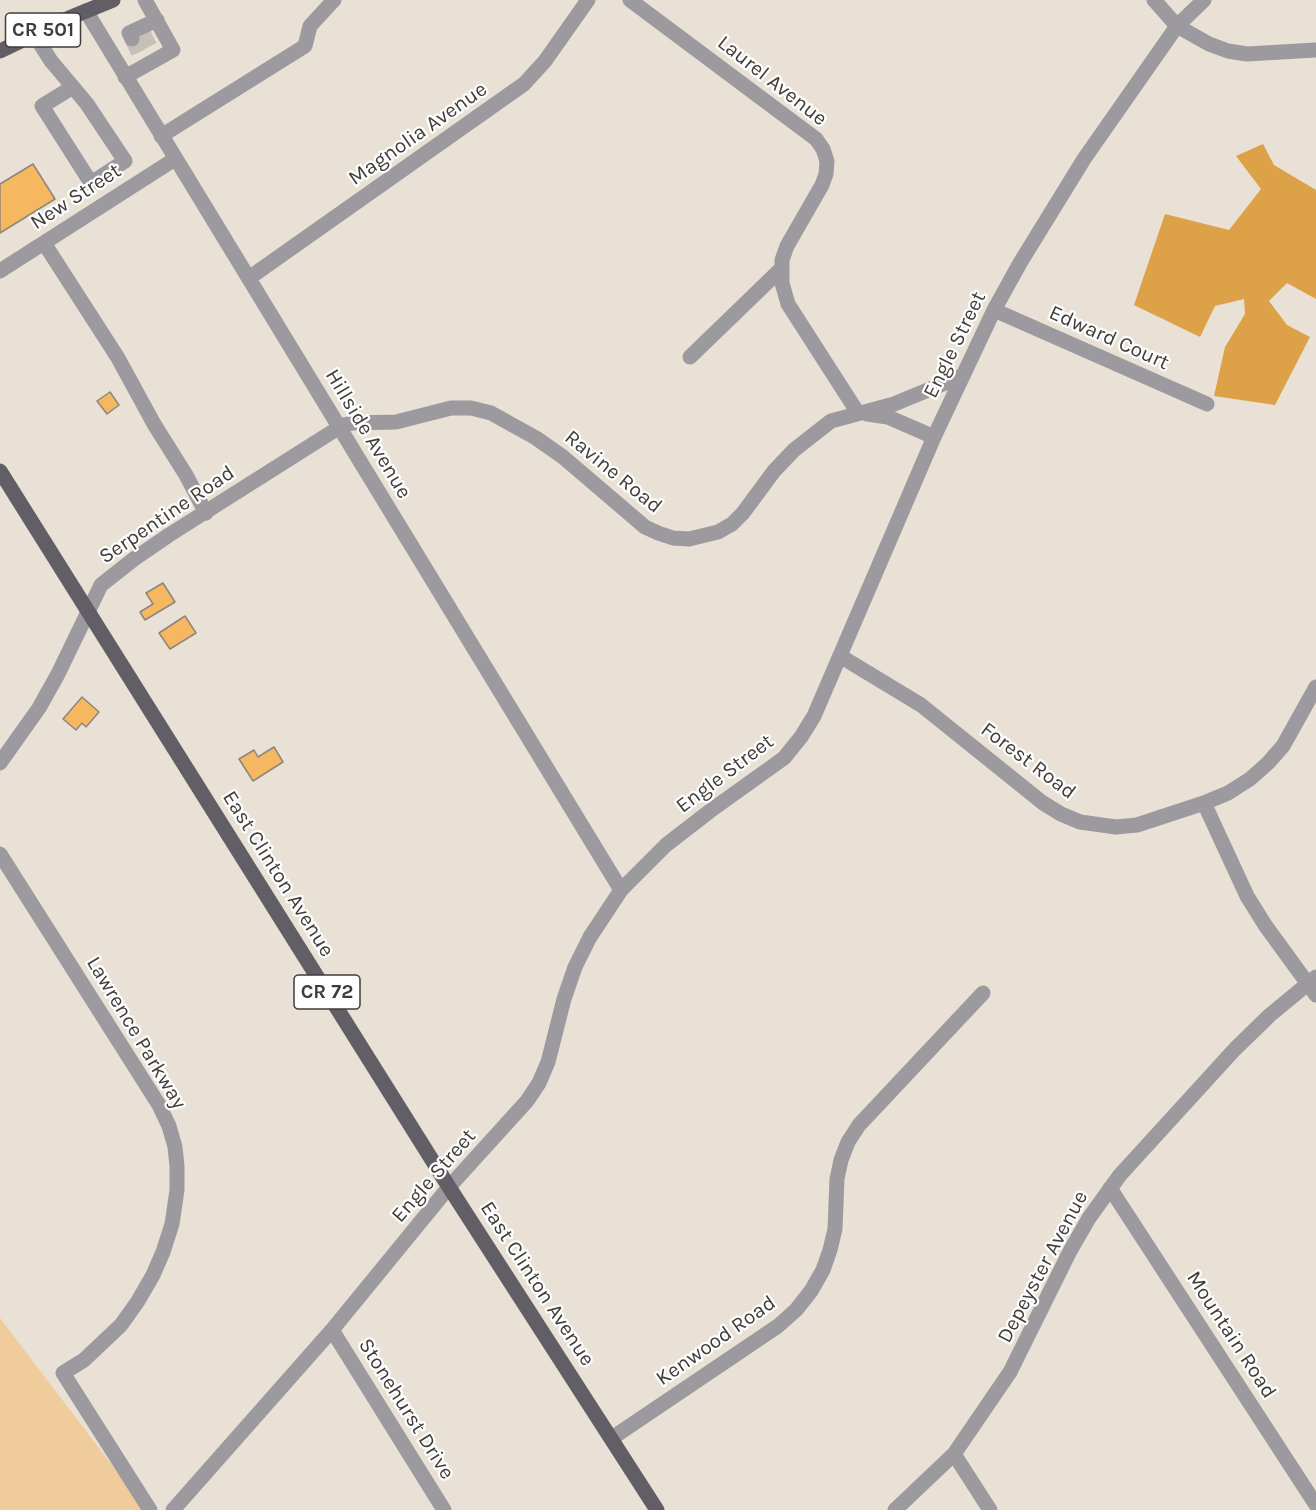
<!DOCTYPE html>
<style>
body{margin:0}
canvas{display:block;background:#e9e1d6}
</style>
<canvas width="1316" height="1510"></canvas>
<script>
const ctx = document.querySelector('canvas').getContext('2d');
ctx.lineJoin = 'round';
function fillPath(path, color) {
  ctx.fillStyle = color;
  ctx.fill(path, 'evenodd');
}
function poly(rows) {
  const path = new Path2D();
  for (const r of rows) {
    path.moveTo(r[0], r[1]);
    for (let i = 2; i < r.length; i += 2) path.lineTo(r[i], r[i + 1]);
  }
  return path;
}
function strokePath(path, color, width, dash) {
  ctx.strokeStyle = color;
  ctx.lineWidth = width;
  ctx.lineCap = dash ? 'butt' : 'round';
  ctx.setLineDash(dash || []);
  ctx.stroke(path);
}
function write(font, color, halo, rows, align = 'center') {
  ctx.font = font + ' Karla,sans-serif';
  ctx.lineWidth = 4.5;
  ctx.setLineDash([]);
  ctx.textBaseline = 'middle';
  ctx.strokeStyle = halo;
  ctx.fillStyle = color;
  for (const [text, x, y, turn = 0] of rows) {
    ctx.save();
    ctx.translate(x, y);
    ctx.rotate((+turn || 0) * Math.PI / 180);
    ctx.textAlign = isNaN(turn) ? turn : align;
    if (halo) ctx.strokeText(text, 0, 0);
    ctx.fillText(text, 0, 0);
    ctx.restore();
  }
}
fillPath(poly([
 [0,1318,146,1510,0,1510]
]), '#f0cb9b');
fillPath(poly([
 [1263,144,1274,165,1316,190,1316,299,1287,283,1269,301,1287,325,1310,337,1275,405,1214,396,1225,347,1245,314,1244,299,1215,306,1200,337,1134,305,1165,214,1229,230,1261,189,1236,156]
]), '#dda148');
const building = poly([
 [33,164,55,199,0,233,0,184,33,164],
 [110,392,119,405,107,414,97,401,110,392],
 [163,583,175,602,145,620,140,612,153,604,146,593,163,583],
 [185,616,196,633,170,649,159,633,185,616],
 [82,697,99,712,86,727,82,723,76,730,63,719,82,697],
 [274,747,283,762,253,781,239,759,254,750,258,757,274,747]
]);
fillPath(building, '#f5b861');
strokePath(building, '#8d867c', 1.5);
strokePath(poly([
 [143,33,152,51],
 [132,39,140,56]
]), '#c7c0b6', 15, [15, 8]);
strokePath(poly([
 [630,0,816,139,823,149,827,161,826,174,822,185,787,246,782,260,782,283,788,304,858,413],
 [1154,0,1177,26,1209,44,1228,51,1247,54,1316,50],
 [86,11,621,890],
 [34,34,51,61,73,87,87,104,125,161,91,183,42,106,73,87],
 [132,39,129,33,157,20],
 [125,77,173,50,145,0],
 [161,136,305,46,310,26,334,0],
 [44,243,118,358,154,424,186,475,206,513],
 [0,271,175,159],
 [249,278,524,84,545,61,588,0],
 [994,310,1207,404],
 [690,357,781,269],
 [867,414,888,417,934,437],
 [840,656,921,705,1043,803,1061,814,1080,822,1116,827,1137,825,1204,803,1228,793,1250,779,1268,763,1283,746,1316,687],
 [0,763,39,708,58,674,101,585,134,559,169,535,343,425,353,423,396,422,451,408,471,408,491,413,536,438,563,457,645,527,658,533,673,538,689,539,718,532,732,524,743,513,774,471,794,450,831,421,894,404,962,376],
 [1204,803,1247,896,1265,925,1316,995],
 [0,854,159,1105,169,1126,175,1147,177,1166,177,1190,172,1224,163,1252,153,1275,138,1301,121,1325,84,1360,63,1373,150,1510],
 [1110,1188,1316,1505],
 [332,1330,444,1510],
 [612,1438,778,1326,796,1310,811,1291,823,1270,830,1250,835,1229,837,1179,841,1160,848,1142,859,1125,983,993],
 [954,1454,990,1510],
 [173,1510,332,1330,449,1187,527,1101,539,1083,548,1062,564,999,575,967,590,937,621,890,666,845,710,811,784,758,801,737,814,716,934,437,994,310,1020,263,1084,159,1177,26,1204,0],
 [895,1510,954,1454,1010,1372,1070,1251,1089,1218,1120,1175,1235,1049,1270,1015,1316,977]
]), '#9c9a9e', 15);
strokePath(poly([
 [0,51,69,18,113,0],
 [0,471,449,1187,657,1510]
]), '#625e66', 15);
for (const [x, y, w] of [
 [43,30,75],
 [327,992,66]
]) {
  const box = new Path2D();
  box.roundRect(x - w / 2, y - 17, w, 34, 4.5);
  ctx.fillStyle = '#fff';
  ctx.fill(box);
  strokePath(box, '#3f3c38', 1.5);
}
write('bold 20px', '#3f3c38', null, [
 ["CR 501",43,30],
 ["CR 72",327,992]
]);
write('21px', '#3f3c38', '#fff', [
 ["Laurel Avenue",772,81,38],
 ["Magnolia Avenue",418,134,-35],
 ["New Street",76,197,-33],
 ["Edward Court",1109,338,24],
 ["Engle Street",955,345,-64],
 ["Hillside Avenue",368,434,59],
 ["Ravine Road",613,472,39],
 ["Serpentine Road",167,515,-34],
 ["Forest Road",1028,761,37],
 ["Engle Street",725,774,-37],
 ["East Clinton Avenue",278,874,58],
 ["Lawrence Parkway",136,1033,59],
 ["Engle Street",434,1176,-49],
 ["Depeyster Avenue",1043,1267,-62],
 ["East Clinton Avenue",537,1284,57],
 ["Mountain Road",1231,1335,57],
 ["Kenwood Road",716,1341,-35],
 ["Stonehurst Drive",406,1409,58]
]);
</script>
